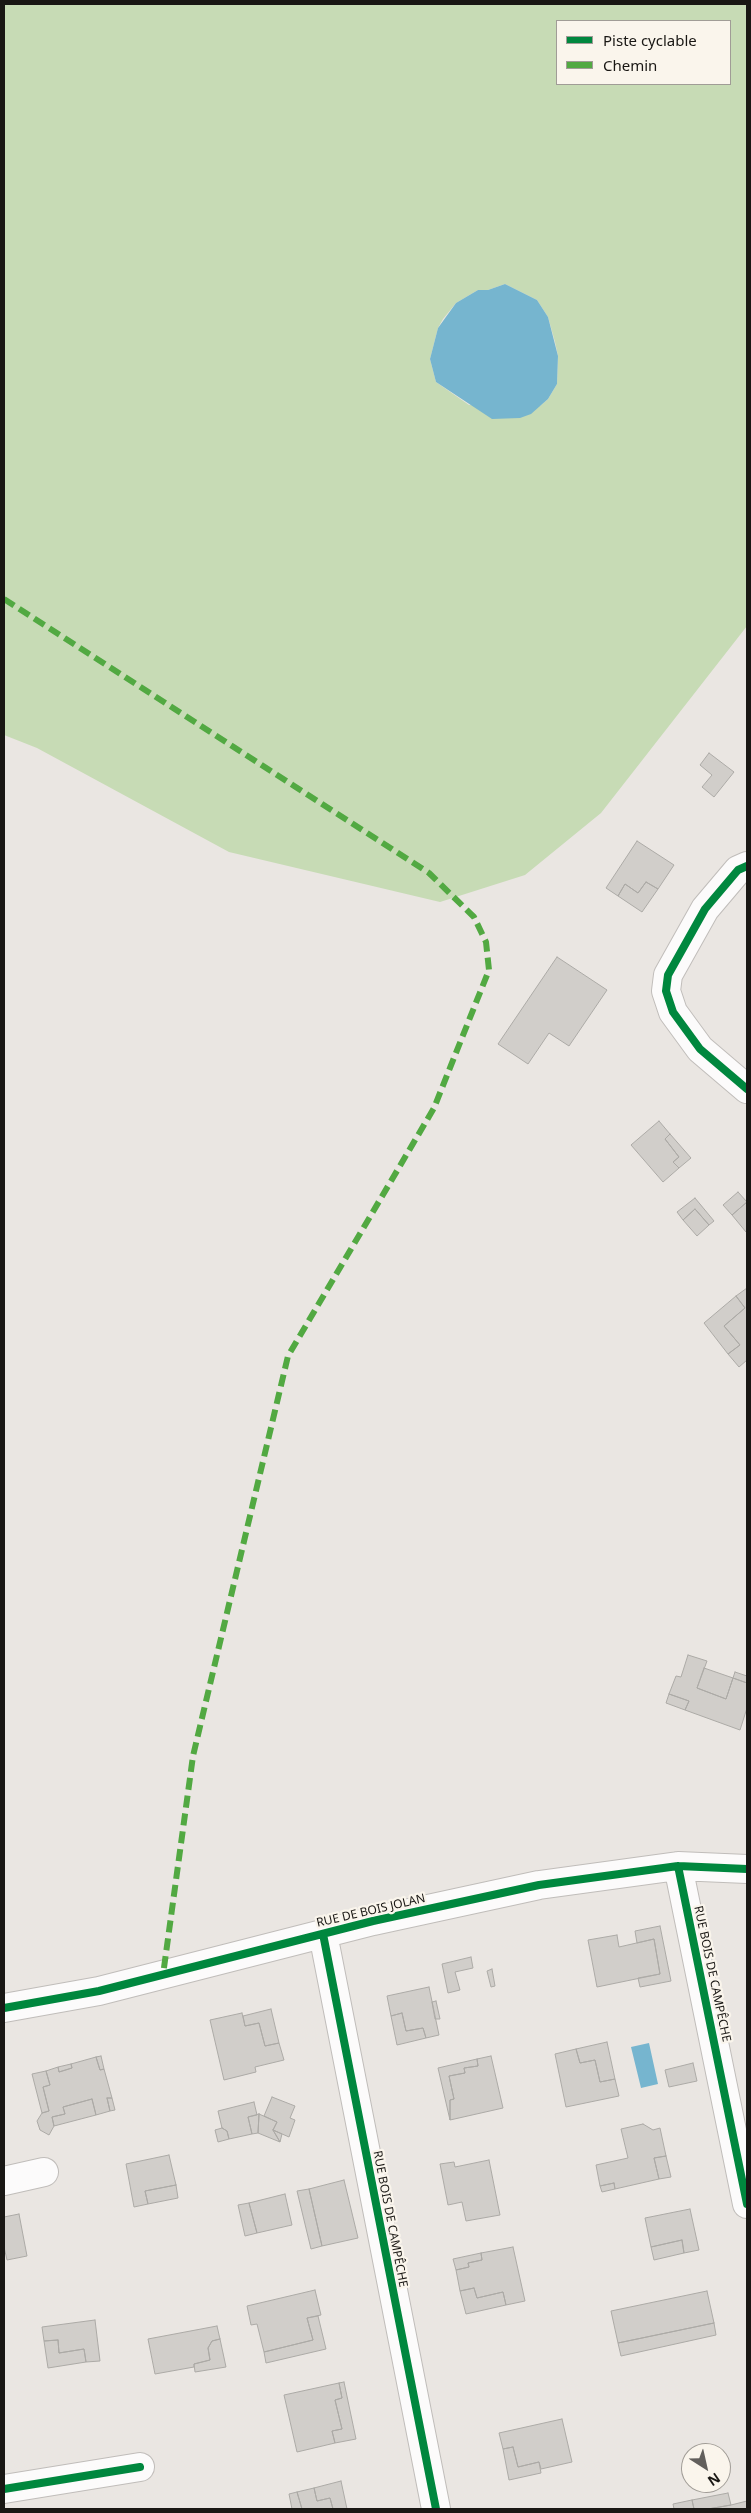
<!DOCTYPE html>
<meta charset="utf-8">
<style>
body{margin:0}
#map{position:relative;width:751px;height:2513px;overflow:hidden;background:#eae6e2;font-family:"Noto Sans",sans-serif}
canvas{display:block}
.frame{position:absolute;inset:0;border:5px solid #191714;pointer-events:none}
.legend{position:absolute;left:556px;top:20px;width:175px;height:65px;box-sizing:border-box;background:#faf5ec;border:1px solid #a09c96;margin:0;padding:6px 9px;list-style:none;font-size:15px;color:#191714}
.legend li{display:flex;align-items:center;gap:10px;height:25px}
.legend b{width:25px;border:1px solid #a09c96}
.north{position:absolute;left:681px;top:2443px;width:50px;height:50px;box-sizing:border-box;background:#faf5ec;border:1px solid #a09c96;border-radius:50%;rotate:145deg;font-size:14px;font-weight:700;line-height:20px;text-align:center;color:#191714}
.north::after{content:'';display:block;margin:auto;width:18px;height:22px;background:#625f5c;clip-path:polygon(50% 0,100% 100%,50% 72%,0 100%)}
</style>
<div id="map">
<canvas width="751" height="2513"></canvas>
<div class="frame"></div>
<ul class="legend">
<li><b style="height:6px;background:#00873e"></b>Piste cyclable</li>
<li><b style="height:6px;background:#52a942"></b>Chemin</li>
</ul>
<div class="north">N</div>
</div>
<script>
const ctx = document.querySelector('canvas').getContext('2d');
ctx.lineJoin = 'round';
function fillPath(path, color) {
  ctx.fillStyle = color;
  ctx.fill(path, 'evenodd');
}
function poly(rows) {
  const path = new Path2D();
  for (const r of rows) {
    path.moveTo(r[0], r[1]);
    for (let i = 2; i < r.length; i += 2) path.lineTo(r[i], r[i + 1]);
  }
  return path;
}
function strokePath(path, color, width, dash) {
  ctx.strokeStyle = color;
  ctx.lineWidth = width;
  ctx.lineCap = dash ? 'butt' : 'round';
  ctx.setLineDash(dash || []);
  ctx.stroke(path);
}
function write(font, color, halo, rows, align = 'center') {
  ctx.font = font + ' "Noto Sans",sans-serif';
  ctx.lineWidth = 4.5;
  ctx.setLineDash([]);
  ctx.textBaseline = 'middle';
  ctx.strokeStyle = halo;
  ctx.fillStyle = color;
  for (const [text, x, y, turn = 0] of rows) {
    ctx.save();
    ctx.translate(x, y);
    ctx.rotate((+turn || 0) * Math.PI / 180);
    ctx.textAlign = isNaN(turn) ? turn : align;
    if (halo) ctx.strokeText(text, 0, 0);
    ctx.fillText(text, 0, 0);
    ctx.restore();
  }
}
fillPath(poly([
 [4,4,747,4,747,626,601,813,525,875,440,902,229,852,37,748,4,735],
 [557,21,730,21,730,84,557,84],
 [505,284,537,300,548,317,555,342,558,356,557,384,548,399,540,406,469,405,436,382,430,359,438,328,443,319,456,303,478,290,488,290]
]), '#c7dbb5');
fillPath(poly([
 [505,284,537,300,548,317,558,356,557,384,548,399,531,414,520,418,492,419,436,382,430,359,438,328,456,303,478,290,488,290],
 [649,2043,658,2084,641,2088,631,2047]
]), '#76b5cf');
const building = poly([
 [709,753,734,772,714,797,702,787,712,775,700,765,709,753],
 [637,841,674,865,658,889,646,882,638,893,625,884,618,896,606,888,637,841],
 [646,882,658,889,642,912,618,896,625,884,638,893,646,882],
 [557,957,607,990,569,1046,549,1033,528,1064,498,1044,557,957],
 [659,1121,670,1134,665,1139,679,1157,673,1162,679,1168,663,1182,631,1145,659,1121],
 [670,1134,691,1158,679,1168,673,1162,679,1157,665,1139,670,1134],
 [738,1192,747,1202,732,1215,723,1205,738,1192],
 [695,1198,714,1221,709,1225,695,1209,683,1220,677,1212,695,1198],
 [747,1202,747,1231,746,1232,732,1215,747,1202],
 [695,1209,709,1225,697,1236,683,1220,695,1209],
 [747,1288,747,1360,739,1367,728,1354,740,1345,724,1326,745,1308,736,1296,747,1288],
 [736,1296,745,1308,724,1326,740,1345,728,1354,704,1323,736,1296],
 [688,1655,707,1661,697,1688,726,1699,733,1678,747,1683,747,1708,740,1730,685,1710,689,1701,669,1694,676,1676,681,1677,688,1655],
 [704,1668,733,1678,726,1699,697,1688,704,1668],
 [735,1672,747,1676,747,1683,733,1678,735,1672],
 [669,1694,689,1701,685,1710,666,1703,669,1694],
 [660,1926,671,1981,640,1987,638,1978,660,1974,654,1939,637,1943,635,1931,660,1926],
 [617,1935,619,1947,654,1939,660,1974,597,1987,588,1940,617,1935],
 [471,1957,473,1968,455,1972,460,1990,448,1993,442,1964,471,1957],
 [492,1969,495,1986,491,1987,487,1971,492,1969],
 [429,1987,439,2035,426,2038,423,2028,406,2031,402,2013,391,2016,387,1996,429,1987],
 [436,2001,440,2019,435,2019,432,2002,436,2001],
 [271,2009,279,2043,265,2046,259,2023,245,2026,243,2016,271,2009],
 [242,2013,245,2026,259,2023,265,2046,279,2043,284,2060,255,2067,256,2072,224,2080,210,2020,242,2013],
 [402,2013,406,2031,423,2028,426,2038,397,2045,391,2016,402,2013],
 [607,2042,615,2079,600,2082,595,2060,580,2063,576,2049,607,2042],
 [576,2049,580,2063,595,2060,600,2082,615,2079,619,2096,566,2107,555,2054,576,2049],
 [101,2056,104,2069,100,2070,96,2057,101,2056],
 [491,2056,503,2108,450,2120,450,2100,454,2099,449,2076,465,2073,464,2068,478,2066,477,2059,491,2056],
 [96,2057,100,2070,104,2069,112,2098,107,2098,110,2111,96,2115,92,2099,63,2107,65,2114,52,2117,54,2126,49,2135,40,2130,37,2121,42,2113,49,2111,43,2087,50,2085,46,2071,58,2067,59,2072,72,2068,71,2064,96,2057],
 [477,2059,478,2066,464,2068,465,2073,449,2076,454,2099,450,2100,450,2120,438,2068,477,2059],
 [693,2063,697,2081,669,2087,665,2070,693,2063],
 [71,2064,72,2068,59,2072,58,2067,71,2064],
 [46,2071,50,2085,43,2087,49,2111,42,2113,32,2074,46,2071],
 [272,2097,295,2106,290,2118,295,2120,289,2137,273,2130,277,2122,264,2116,272,2097],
 [107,2098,112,2098,115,2110,110,2111,107,2098],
 [92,2099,96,2115,54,2126,52,2117,65,2114,63,2107,92,2099],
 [254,2102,257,2115,248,2117,252,2134,229,2139,227,2131,222,2128,218,2111,254,2102],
 [259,2114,258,2133,252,2134,248,2117,259,2114],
 [259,2114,277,2122,273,2130,280,2142,258,2133,259,2114],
 [643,2124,653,2130,660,2128,666,2156,654,2158,659,2179,615,2189,614,2183,600,2186,596,2165,628,2158,621,2129,643,2124],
 [222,2128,227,2131,229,2139,218,2142,215,2130,222,2128],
 [273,2130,282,2134,280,2142,273,2130],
 [169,2155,176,2185,145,2191,148,2204,134,2207,126,2164,169,2155],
 [666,2156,671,2177,659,2179,654,2158,666,2156],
 [489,2160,500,2215,466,2221,462,2202,448,2205,440,2164,454,2162,455,2167,489,2160],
 [344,2180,358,2238,322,2246,309,2189,344,2180],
 [614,2183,615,2189,602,2192,600,2186,614,2183],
 [176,2185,178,2198,148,2204,145,2191,176,2185],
 [309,2189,322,2246,311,2249,297,2191,309,2189],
 [285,2194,292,2225,257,2233,249,2203,285,2194],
 [249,2203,257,2233,245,2236,238,2205,249,2203],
 [690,2209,699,2250,684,2253,682,2240,651,2247,645,2218,690,2209],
 [19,2214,27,2256,7,2260,4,2247,4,2217,19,2214],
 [682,2240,684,2253,654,2260,651,2247,682,2240],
 [513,2247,525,2301,506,2305,503,2292,477,2298,474,2288,460,2291,456,2270,469,2267,468,2263,482,2260,481,2253,513,2247],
 [481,2253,482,2260,468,2263,469,2267,456,2270,453,2259,481,2253],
 [474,2288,477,2298,503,2292,506,2305,466,2314,460,2291,474,2288],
 [315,2290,321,2315,307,2318,313,2340,264,2352,257,2324,251,2325,247,2306,315,2290],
 [707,2291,714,2323,618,2343,611,2311,707,2291],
 [318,2316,326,2349,266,2363,264,2352,313,2340,307,2318,318,2316],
 [95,2320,100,2361,86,2362,84,2349,59,2353,58,2340,44,2341,42,2327,95,2320],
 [714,2323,716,2335,621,2356,618,2343,714,2323],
 [217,2326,220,2339,212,2341,208,2348,210,2360,194,2364,194,2367,155,2374,148,2339,217,2326],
 [220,2339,226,2367,195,2372,194,2364,210,2360,208,2348,212,2341,220,2339],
 [58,2340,59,2353,84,2349,86,2362,48,2368,44,2341,58,2340],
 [344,2382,356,2439,335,2443,332,2431,342,2429,335,2400,342,2398,339,2383,344,2382],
 [339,2383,342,2398,335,2400,342,2429,332,2431,335,2443,297,2452,284,2395,339,2383],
 [562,2419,572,2462,541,2469,539,2462,518,2467,513,2447,503,2449,499,2433,562,2419],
 [513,2447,518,2467,539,2462,541,2473,509,2480,503,2449,513,2447],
 [341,2481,347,2509,333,2509,330,2498,317,2501,314,2488,341,2481],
 [314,2488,317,2501,330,2498,333,2509,302,2509,297,2492,314,2488],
 [297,2492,302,2509,292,2509,289,2494,297,2492],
 [728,2493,731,2505,708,2509,694,2509,692,2500,728,2493],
 [692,2500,694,2509,674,2509,673,2504,692,2500],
 [747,2501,747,2509,708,2509,731,2505,747,2501]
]);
fillPath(building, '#d1ceca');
strokePath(building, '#acaaa6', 1);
const minor = poly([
 [747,866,738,870,705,909,668,975,666,991,673,1012,700,1049,747,1089],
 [678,1866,747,2204],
 [323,1934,436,2509],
 [4,2008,99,1991,373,1921,539,1885,678,1866,747,1869],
 [4,2181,44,2172],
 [4,2489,140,2467]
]);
strokePath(minor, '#c0bdba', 30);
strokePath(minor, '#fcfbfb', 28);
strokePath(poly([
 [4,599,429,873,474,917,486,942,489,970,434,1108,288,1356,193,1756,163,1975]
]), '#52a942', 6, [12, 6]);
strokePath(poly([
 [747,866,738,870,705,909,668,975,666,991,673,1012,700,1049,747,1089],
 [678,1866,747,2204],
 [323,1934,436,2509],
 [4,2008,99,1991,373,1921,539,1885,678,1866,747,1869],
 [4,2489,140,2467]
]), '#00873e', 8);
write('12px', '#191714', '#faf5ec', [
 ["RUE DE BOIS JOLAN",371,1911,-13],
 ["RUE BOIS DE CAMPÊCHE",712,1974,78],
 ["RUE BOIS DE CAMPÊCHE",390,2219,79]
]);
</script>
